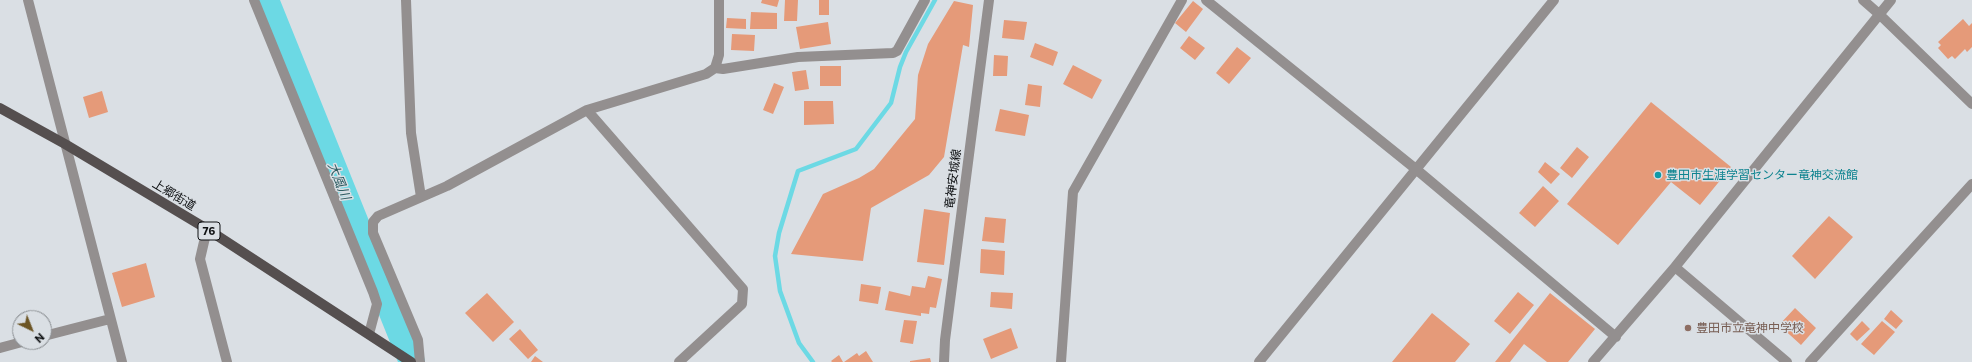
<!DOCTYPE html>
<meta charset="utf-8">
<style>
body{margin:0}
#map{position:relative;width:1972px;height:362px;overflow:hidden;background:#dadfe4;font-family:Commissioner,sans-serif}
canvas{display:block}
.north{position:absolute;left:12px;top:310px;width:40px;height:40px;box-sizing:border-box;background:#dadfe4;border:1px solid #888c90;border-radius:50%;rotate:137deg;font-size:11px;font-weight:700;line-height:16px;text-align:center;color:#0e1012}
.north::after{content:'';display:block;margin:auto;width:14px;height:18px;background:#6c5525;clip-path:polygon(50% 0,100% 100%,50% 72%,0 100%)}
</style>
<div id="map">
<canvas width="1972" height="362"></canvas>
<div class="north">N</div>
</div>
<script>
const ctx = document.querySelector('canvas').getContext('2d');
ctx.lineJoin = 'round';
function poly(rows) {
  const path = new Path2D();
  for (const r of rows) {
    path.moveTo(r[0], r[1]);
    for (let i = 2; i < r.length; i += 2) path.lineTo(r[i], r[i + 1]);
  }
  return path;
}
function strokePath(path, color, width, dash) {
  ctx.strokeStyle = color;
  ctx.lineWidth = width;
  ctx.lineCap = dash ? 'butt' : 'round';
  ctx.setLineDash(dash || []);
  ctx.stroke(path);
}
function fillPath(path, color) {
  ctx.fillStyle = color;
  ctx.fill(path, 'evenodd');
}
function write(font, color, halo, rows, align = 'center') {
  ctx.font = font + ' Commissioner,"Noto Sans JP",sans-serif';
  ctx.lineWidth = 3;
  ctx.setLineDash([]);
  ctx.textBaseline = 'middle';
  ctx.strokeStyle = halo;
  ctx.fillStyle = color;
  for (const [text, x, y, turn = 0] of rows) {
    ctx.save();
    ctx.translate(x, y);
    ctx.rotate((+turn || 0) * Math.PI / 180);
    ctx.textAlign = isNaN(turn) ? turn : align;
    if (halo) ctx.strokeText(text, 0, 0);
    ctx.fillText(text, 0, 0);
    ctx.restore();
  }
}
strokePath(poly([
 [813,362,799,343,780,291,775,256,779,233,798,171,856,149,891,103,900,67,906,52,935,0]
]), '#6cd9e4', 4.5);
strokePath(poly([
 [266,0,412,362]
]), '#6cd9e4', 26);
fillPath(poly([
 [762,0,779,0,777,7,761,3],
 [785,0,798,0,797,21,784,21],
 [819,0,829,0,829,15,819,15],
 [954,1,973,5,969,47,963,45,944,157,929,175,871,208,863,261,791,254,823,194,859,178,874,169,915,119,918,75,928,44],
 [1193,1,1203,9,1186,32,1175,23],
 [751,12,777,13,777,29,750,29],
 [727,18,746,19,746,29,726,28],
 [1963,19,1969,26,1972,23,1972,47,1967,52,1965,49,1955,59,1952,56,1948,59,1938,48,1941,45,1938,42],
 [1004,20,1027,22,1024,40,1002,38],
 [828,22,831,44,800,49,796,27],
 [732,34,755,35,754,51,731,50],
 [1189,36,1205,48,1195,60,1180,48],
 [1035,43,1058,52,1053,66,1030,57],
 [1237,47,1251,58,1229,84,1216,73],
 [994,55,1008,56,1007,76,993,76],
 [1073,65,1102,80,1092,99,1063,84],
 [820,66,841,66,841,86,820,86],
 [806,70,809,89,795,91,792,72],
 [774,83,784,87,773,114,763,110],
 [1028,84,1042,86,1040,107,1025,105],
 [102,91,108,112,89,118,83,97],
 [804,101,833,101,834,124,804,125],
 [1651,102,1731,167,1700,205,1671,182,1618,245,1567,204],
 [1000,109,1029,115,1025,136,995,131],
 [1577,147,1589,157,1572,178,1560,168],
 [1545,162,1560,174,1551,184,1538,172],
 [1543,186,1559,201,1535,227,1519,213],
 [924,209,950,213,944,265,917,262],
 [1829,216,1853,237,1815,279,1792,256],
 [985,217,1006,219,1004,243,982,241],
 [981,249,1005,251,1004,275,980,273],
 [146,263,155,297,122,307,112,273],
 [928,276,942,279,936,308,930,307,929,314,921,313,921,316,885,310,889,291,910,296,912,286,925,288],
 [861,284,881,287,878,304,859,301],
 [991,292,1013,293,1012,309,990,307],
 [1518,292,1534,305,1510,334,1494,321],
 [487,293,514,322,493,342,465,313],
 [1550,293,1595,329,1568,362,1547,362,1524,344,1510,362,1495,362],
 [1795,308,1816,328,1801,345,1779,325],
 [1891,310,1903,321,1896,329,1884,319],
 [1432,313,1470,344,1455,362,1392,362],
 [904,320,917,321,913,344,900,342],
 [1862,321,1870,329,1857,341,1850,334],
 [1882,321,1895,332,1874,355,1861,344],
 [1011,328,1018,348,991,359,983,339],
 [520,329,538,350,528,359,509,339],
 [866,351,873,362,844,362,857,353,859,356],
 [839,355,843,362,832,362,831,361],
 [535,356,543,362,531,362],
 [930,358,931,362,910,362,910,361]
]), '#e59a79');
strokePath(poly([
 [28,0,122,362],
 [254,0,373,292,377,304,369,334],
 [406,0,411,133,421,197],
 [1206,0,1417,170,1616,337],
 [1863,0,1879,14,1972,104],
 [715,68,719,55,719,0],
 [587,110,743,289,742,304,679,362],
 [207,229,200,259,227,362],
 [1675,267,1787,362],
 [44,336,110,319],
 [0,348,22,342],
 [420,362,418,340,373,233,373,222,378,216,447,186,587,110,706,74,715,68,723,69,798,57,893,53,897,51,925,0],
 [944,362,945,340,989,0],
 [1061,362,1073,192,1182,0],
 [1259,362,1554,0],
 [1593,362,1675,267,1891,0],
 [1810,362,1972,184]
]), '#938f8f', 10);
strokePath(poly([
 [0,108,65,144,207,229,411,362]
]), '#554f4f', 10);
for (const [x, y, r, color] of [
 [1658,175,4,"#0f9aa8"],
 [1688,328,4,"#8d6e63"]
]) {
  const dot = new Path2D();
  dot.arc(x, y, r, 0, 2 * Math.PI);
  ctx.fillStyle = color;
  ctx.fill(dot);
  strokePath(dot, '#dadfe4', 1.5);
}
for (const [x, y, w] of [
 [209,231,22]
]) {
  const box = new Path2D();
  box.roundRect(x - w / 2, y - 9, w, 18, 3);
  ctx.fillStyle = '#dadfe4';
  ctx.fill(box);
  strokePath(box, '#0e1012', 1);
}
write('bold 11px', '#0e1012', null, [
 ["76",209,231]
]);
write('12px', '#0d838f', '#dadfe4', [
 ["豊田市生涯学習センター竜神交流館",1666,175]
], 'left');
write('12px', '#0e1012', '#dadfe4', [
 ["竜神安城線",953,179,-83],
 ["上郷街道",174,195,31]
]);
write('12px', '#785e54', '#dadfe4', [
 ["豊田市立竜神中学校",1696,328]
], 'left');
write('italic 13px', '#2e5d62', '#dadfe4', [
 ["大風川",339,181,68]
]);
</script>
